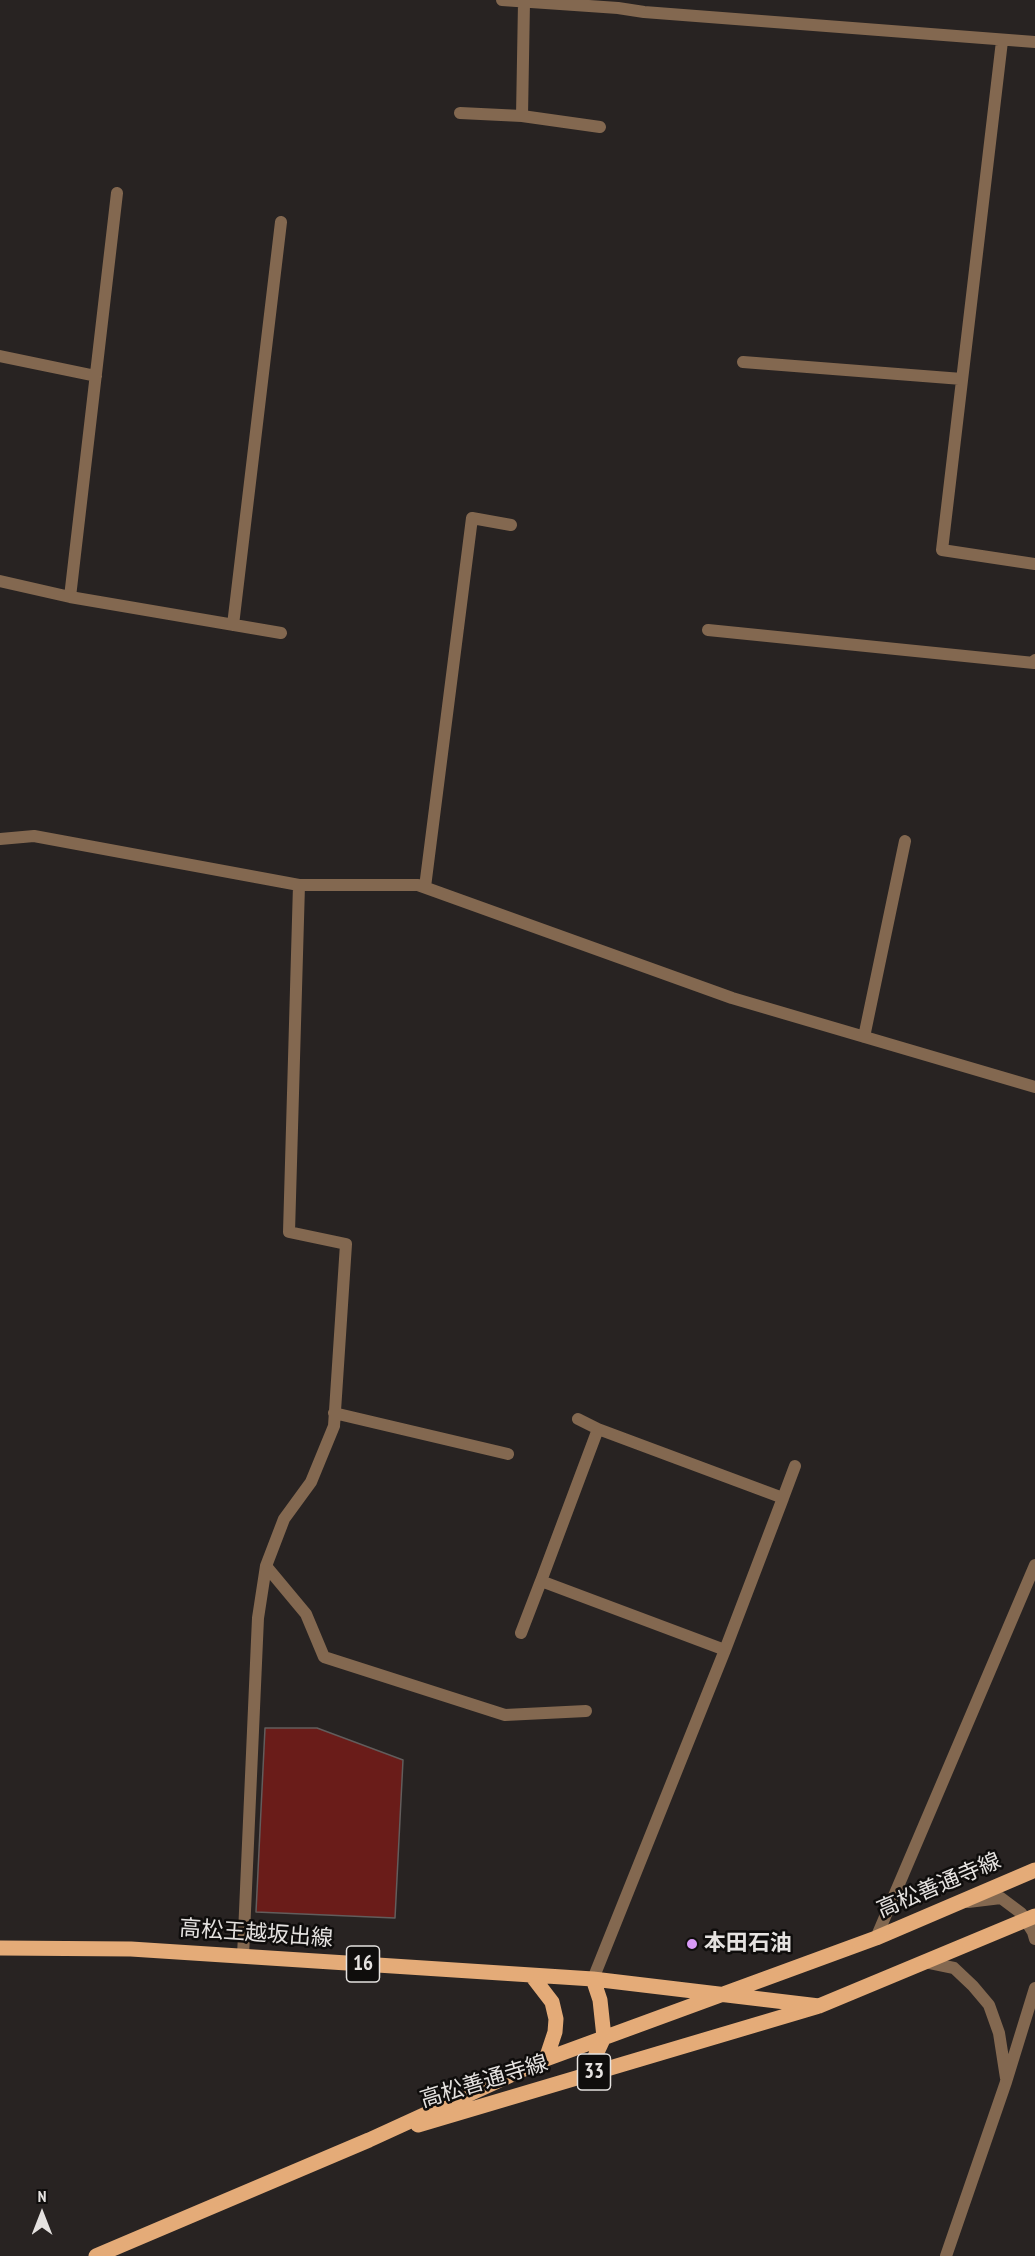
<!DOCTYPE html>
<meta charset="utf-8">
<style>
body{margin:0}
#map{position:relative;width:1035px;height:2256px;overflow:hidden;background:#282322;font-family:"PT Sans Narrow",sans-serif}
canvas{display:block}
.north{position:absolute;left:12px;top:2184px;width:60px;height:60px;-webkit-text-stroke:4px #0f0d0c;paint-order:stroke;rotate:0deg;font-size:16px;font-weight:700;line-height:24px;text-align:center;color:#e5e2e0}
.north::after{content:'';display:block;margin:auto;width:21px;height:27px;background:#e5e2e0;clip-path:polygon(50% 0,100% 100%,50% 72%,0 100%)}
</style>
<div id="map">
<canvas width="1035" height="2256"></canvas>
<div class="north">N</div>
</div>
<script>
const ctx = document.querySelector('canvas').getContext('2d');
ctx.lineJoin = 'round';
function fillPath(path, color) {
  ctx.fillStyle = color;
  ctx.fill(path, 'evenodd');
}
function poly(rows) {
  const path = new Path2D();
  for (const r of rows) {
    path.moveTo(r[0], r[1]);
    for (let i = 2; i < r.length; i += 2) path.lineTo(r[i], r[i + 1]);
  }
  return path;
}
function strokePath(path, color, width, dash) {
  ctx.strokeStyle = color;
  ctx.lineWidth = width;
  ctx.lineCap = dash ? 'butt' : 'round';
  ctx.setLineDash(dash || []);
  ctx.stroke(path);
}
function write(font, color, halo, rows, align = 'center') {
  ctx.font = font + ' "PT Sans Narrow","Noto Sans JP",sans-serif';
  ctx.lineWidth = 5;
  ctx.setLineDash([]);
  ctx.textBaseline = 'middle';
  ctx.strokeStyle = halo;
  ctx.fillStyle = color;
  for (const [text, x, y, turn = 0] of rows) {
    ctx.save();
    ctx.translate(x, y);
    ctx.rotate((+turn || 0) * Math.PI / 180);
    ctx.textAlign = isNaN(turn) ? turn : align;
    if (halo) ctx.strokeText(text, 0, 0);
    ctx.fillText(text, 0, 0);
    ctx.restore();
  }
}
const building = poly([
 [265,1728,317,1728,403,1760,395,1918,256,1912,265,1728]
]);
fillPath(building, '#6a1c19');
strokePath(building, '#625d5c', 1.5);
strokePath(poly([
 [502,0,618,8,644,12,1035,42],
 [1002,41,942,550,1035,564],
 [460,113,522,116,600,127],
 [522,116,524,2],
 [0,356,96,376],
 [743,362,962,379],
 [0,581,70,597,281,633],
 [70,597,117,193],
 [233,625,281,222],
 [708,630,1034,663,1035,660],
 [0,839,34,836,299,885,418,885,732,998,1035,1087],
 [425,887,472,518,511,525],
 [864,1037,905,841],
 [334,1413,508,1454],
 [578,1419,598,1429],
 [783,1498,795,1466],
 [266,1566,306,1614,324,1657,505,1715,586,1711],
 [521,1633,541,1581],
 [876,1938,1035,1565],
 [243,1956,258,1618,266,1566,284,1519,311,1482,334,1426,346,1244,289,1232,299,885],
 [593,1979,725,1650,783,1498,598,1429,541,1581,725,1650]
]), '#836850', 12);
strokePath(poly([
 [968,1902,1001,1898,1021,1913,1033,1932,1035,1939],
 [925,1962,954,1968,973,1986,989,2005,999,2033,1006,2078],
 [946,2256,1006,2082,1035,1988]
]), '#836850', 12);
strokePath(poly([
 [0,1948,131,1949,593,1979,819,2006],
 [532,1976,552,2002,556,2019,555,2032,546,2059],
 [587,2074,604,2037,600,2000,593,1979],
 [418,2125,819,2006,1035,1916],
 [96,2256,369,2140,546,2059,876,1938,1035,1870]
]), '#e4ab78', 15);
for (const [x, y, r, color] of [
 [692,1944,6,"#d99af7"]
]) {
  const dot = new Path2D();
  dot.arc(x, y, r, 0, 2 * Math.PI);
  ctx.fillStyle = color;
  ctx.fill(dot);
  strokePath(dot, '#0f0d0c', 2);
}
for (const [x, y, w] of [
 [363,1964,33],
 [594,2072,33]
]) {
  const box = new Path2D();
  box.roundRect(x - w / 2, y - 18, w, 36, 4.5);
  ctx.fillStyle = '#0f0d0c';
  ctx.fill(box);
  strokePath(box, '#e5e2e0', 1.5);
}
write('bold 21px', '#e5e2e0', null, [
 ["16",363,1964],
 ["33",594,2072]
]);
write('22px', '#e5e2e0', '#0f0d0c', [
 ["高松善通寺線",939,1886,-23],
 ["高松王越坂出線",256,1934,4],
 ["高松善通寺線",484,2082,-17]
]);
write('bold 22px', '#e5e2e0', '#0f0d0c', [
 ["本田石油",704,1944]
], 'left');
</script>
